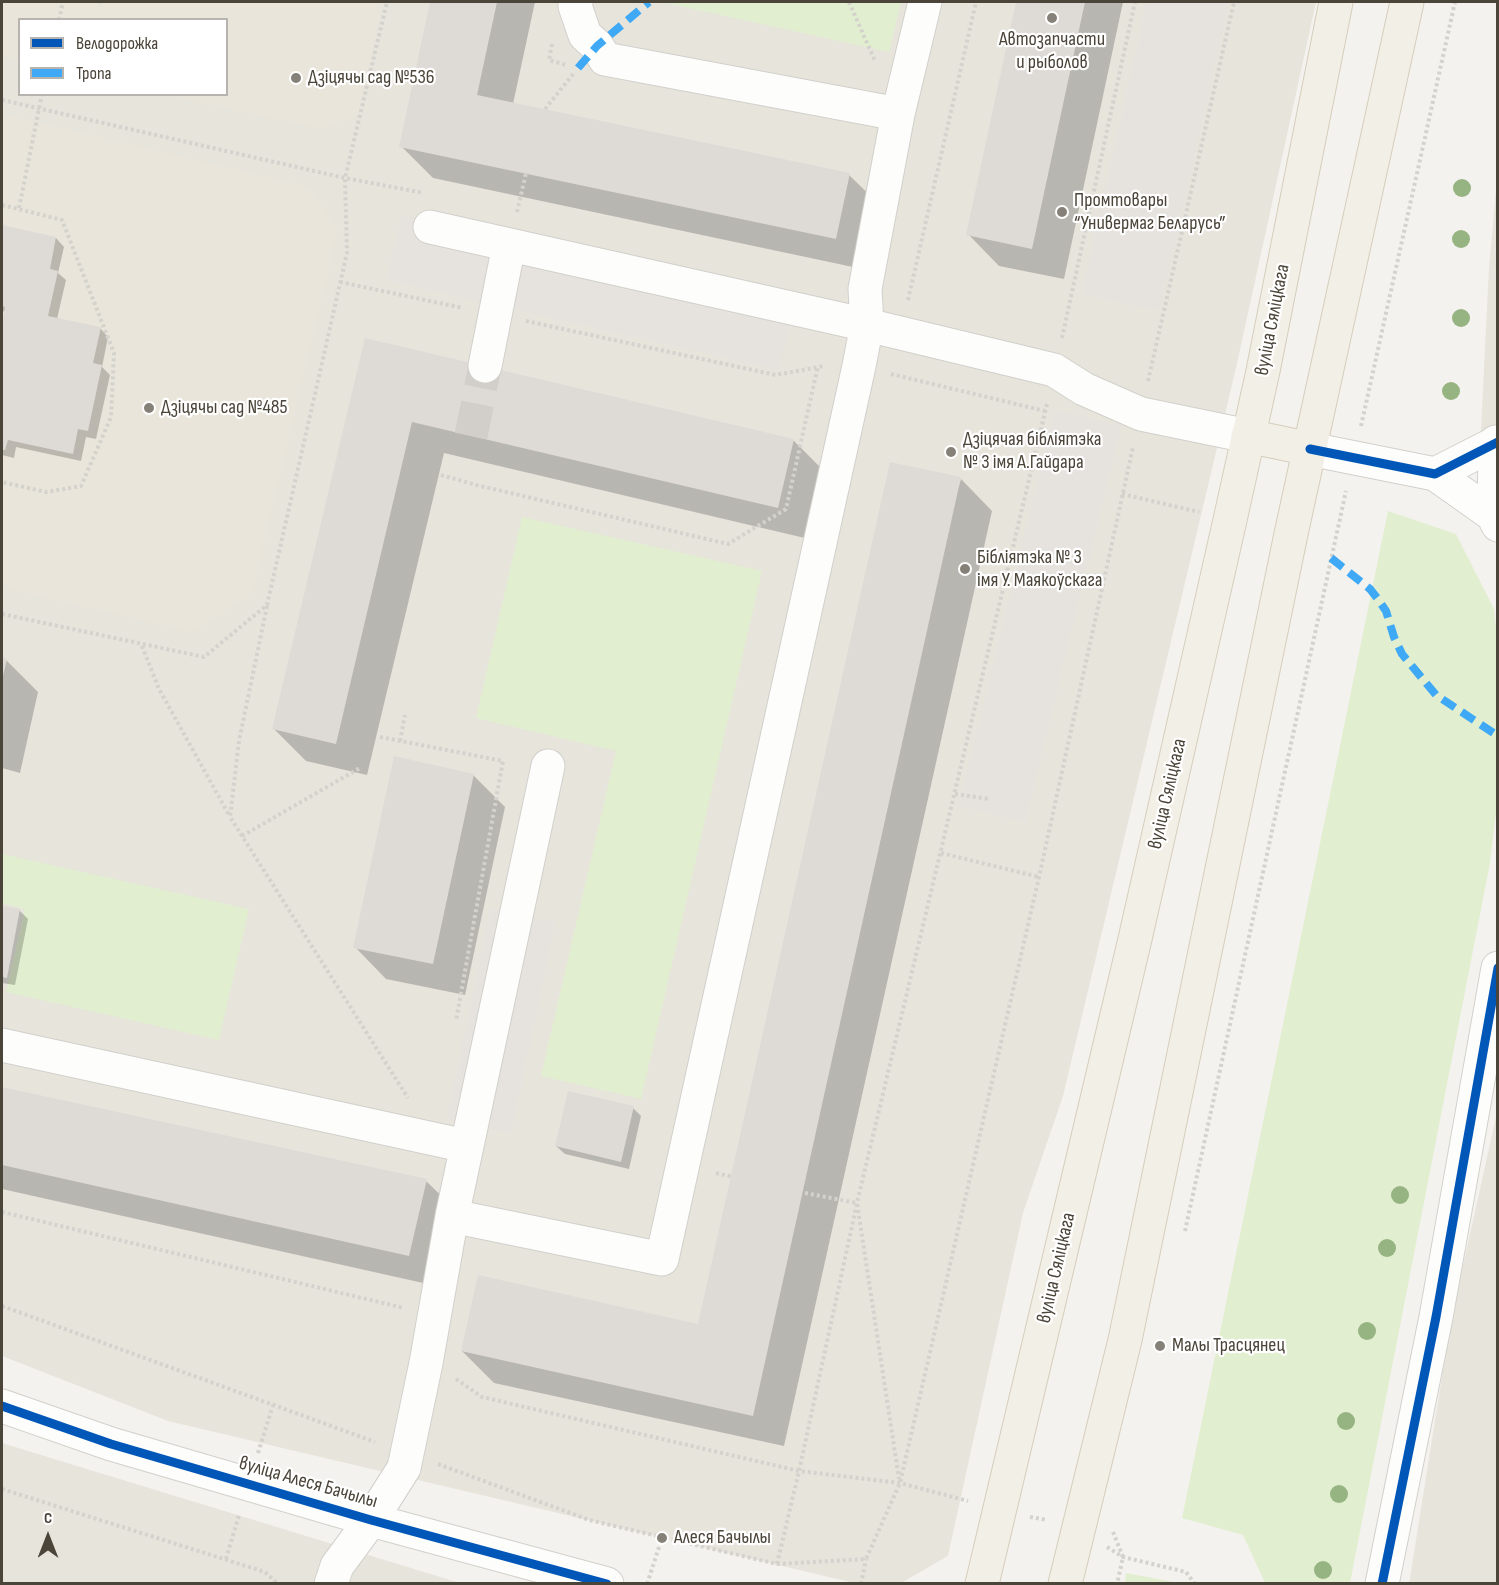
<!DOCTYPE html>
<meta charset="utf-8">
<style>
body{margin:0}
#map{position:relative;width:1499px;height:1585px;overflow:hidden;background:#f4f2ee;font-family:"Sofia Sans Condensed",sans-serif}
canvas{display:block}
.frame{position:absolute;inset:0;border:3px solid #4b4439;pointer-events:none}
.legend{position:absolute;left:18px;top:18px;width:210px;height:78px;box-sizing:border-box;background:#fff;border:2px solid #b7b4b0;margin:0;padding:8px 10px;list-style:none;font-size:18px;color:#4b4439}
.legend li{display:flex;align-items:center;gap:12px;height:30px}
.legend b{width:30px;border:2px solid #b7b4b0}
.north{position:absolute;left:18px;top:1507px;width:60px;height:60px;-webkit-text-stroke:4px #fff;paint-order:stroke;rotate:0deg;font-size:16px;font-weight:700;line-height:24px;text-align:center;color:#4b4439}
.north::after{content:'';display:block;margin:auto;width:21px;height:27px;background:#4b4439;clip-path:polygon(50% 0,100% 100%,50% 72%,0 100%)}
</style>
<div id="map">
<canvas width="1499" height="1585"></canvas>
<div class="frame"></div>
<ul class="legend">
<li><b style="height:8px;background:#0057b8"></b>Велодорожка</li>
<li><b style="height:8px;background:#3fa9f5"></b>Тропа</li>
</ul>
<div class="north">С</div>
</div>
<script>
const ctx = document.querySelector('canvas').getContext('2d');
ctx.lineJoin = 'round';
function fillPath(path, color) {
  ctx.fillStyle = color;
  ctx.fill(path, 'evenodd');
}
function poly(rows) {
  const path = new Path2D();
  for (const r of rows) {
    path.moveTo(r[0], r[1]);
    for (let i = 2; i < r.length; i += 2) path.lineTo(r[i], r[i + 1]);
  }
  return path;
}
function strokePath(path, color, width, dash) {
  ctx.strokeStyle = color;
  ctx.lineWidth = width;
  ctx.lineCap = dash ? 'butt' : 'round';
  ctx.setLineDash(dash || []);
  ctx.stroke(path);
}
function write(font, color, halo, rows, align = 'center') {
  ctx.font = font + ' "Sofia Sans Condensed",sans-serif';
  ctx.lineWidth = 4.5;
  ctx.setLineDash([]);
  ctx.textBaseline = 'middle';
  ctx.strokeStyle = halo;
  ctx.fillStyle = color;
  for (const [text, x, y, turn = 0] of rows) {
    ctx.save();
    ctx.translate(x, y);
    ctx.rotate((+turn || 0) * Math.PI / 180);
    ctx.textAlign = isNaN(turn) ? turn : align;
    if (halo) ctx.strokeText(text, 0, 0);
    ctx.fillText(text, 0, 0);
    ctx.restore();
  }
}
fillPath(poly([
 [2,2,1316,2,1236,368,1063,1096,1023,1213,948,1556,901,1583,854,1583,168,1421,2,1356],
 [20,20,226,20,226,94,20,94],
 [1497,179,1497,494,1480,449,1489,267],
 [1497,1112,1497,1583,1409,1584,1451,1320],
 [2,1443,460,1583,2,1583]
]), '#e7e4dc');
fillPath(poly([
 [2,2,383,2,358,114,322,129,166,95,226,94,226,20,20,20,19,61,2,57],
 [2,114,309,187,338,229,252,594,192,632,2,587]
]), '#eae5da');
fillPath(poly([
 [662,2,901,2,889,52],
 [1388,511,1456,534,1494,609,1498,644,1497,805,1490,863,1350,1583,1265,1583,1243,1535,1182,1518],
 [522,517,762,571,641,1099,541,1076,616,751,476,718],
 [2,854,249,909,219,1040,6,992,25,909,2,903],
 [1126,1573,1179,1583,1125,1583]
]), '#e1eecf');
fillPath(poly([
 [1147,2,1229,2,1160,311,1082,294],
 [402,215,794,305,779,370,387,280],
 [1055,410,1121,426,1025,822,959,806],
 [491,909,555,923,511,1133,447,1119]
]), '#e6e3df');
fillPath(poly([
 [432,2,535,2,513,104,849,175,881,206,867,270,433,178,401,146],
 [1018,2,1123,2,1064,279,999,266,968,234],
 [4,227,56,238,64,247,58,273,66,280,57,319,100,328,108,337,102,367,110,375,96,439,86,437,81,461,16,447,14,458,2,455,2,329,5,312,2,311,2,237],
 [366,340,794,441,825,472,809,539,444,453,367,775,306,761,274,729],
 [961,479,992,511,784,1446,494,1383,462,1351,699,1326],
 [2,659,6,660,38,692,20,773,2,768],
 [473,775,505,807,465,995,386,979,355,947],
 [2,907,20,911,28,919,15,985,2,983],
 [2,1088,426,1181,458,1212,441,1287,2,1189],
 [633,1108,641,1116,629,1169,565,1154,556,1146]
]), '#0003');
fillPath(poly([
 [430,2,497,2,477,95,850,173,836,239,399,147],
 [1016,2,1085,2,1032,249,966,235],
 [2,225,56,237,50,269,58,271,48,316,101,327,93,363,102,365,88,431,78,429,73,454,8,440,5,450,2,450,2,322,5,307,2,306],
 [365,338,794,439,778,508,412,422,336,744,272,729],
 [890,462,961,477,753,1416,461,1351,478,1275,698,1324],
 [2,657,7,659,2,680],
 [394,756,474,774,433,964,353,948],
 [2,906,20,909,7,978,2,977],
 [2,1087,427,1179,409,1256,2,1165],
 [568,1091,634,1106,621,1162,555,1146]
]), '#dedbd6');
strokePath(poly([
 [471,436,485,366]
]), '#d2cfca', 33, [33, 16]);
const minor = poly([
 [576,2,575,6,585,35,597,46,605,59,898,114],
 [430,227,867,325,1054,370,1084,389,1141,414,1248,436],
 [485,366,509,245],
 [1310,449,1435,474,1498,442],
 [1435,474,1493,515,1498,525],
 [1493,515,1496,442],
 [2,1045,466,1146],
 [452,1216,548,766],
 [2,1406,111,1444,248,1484,371,1520,607,1584],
 [331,1584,337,1566,371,1520,404,1468,426,1363,452,1216,662,1259,859,366,867,325,865,289,898,114,925,2],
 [1382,1584,1436,1317,1498,968]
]);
const major = poly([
 [1248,436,1310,449],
 [982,1584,1135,939,1230,520,1263,371,1336,2],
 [1065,1584,1125,1340,1291,534,1407,2]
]);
strokePath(minor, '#d2d0cb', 35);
strokePath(major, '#d6cebb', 35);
strokePath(poly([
 [100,2,101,2],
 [849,2,875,61],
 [59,20,63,2],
 [552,44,549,60,566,65],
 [2,100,345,178,424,193],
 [545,109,574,73],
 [2,205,62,220,114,353,111,417,81,486,46,492,2,482],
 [19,208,42,94],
 [517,212,526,173],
 [340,282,463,308],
 [908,300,976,2],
 [526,321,776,375,824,366],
 [1062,338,1135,2],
 [891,374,1045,411],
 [1148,381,1234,2],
 [1361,426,1455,2],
 [441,475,476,485,728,544,786,509,818,366],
 [1122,494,1199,512],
 [267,606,239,741,230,817,408,1098],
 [2,614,204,657,267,605,347,253,345,178,387,2],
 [142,646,159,689,229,815],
 [380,737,503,761,456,1021],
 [400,741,405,715],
 [955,794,990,799],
 [242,836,360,768],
 [941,853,1039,877],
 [716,1173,733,1177],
 [805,1193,857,1203,899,1479],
 [2,1212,404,1308],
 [1185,1231,1346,491],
 [2,1306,375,1442],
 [456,1379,482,1397,799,1471,900,1483,968,1501],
 [258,1453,273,1405],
 [438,1464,589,1520,777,1564,866,1559,900,1483,1039,877,1133,447],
 [2,1489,265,1572,278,1584],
 [1030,1517,1047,1520],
 [1113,1532,1123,1557,1117,1584],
 [1107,1547,1123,1557,1186,1572,1195,1584],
 [226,1559,239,1515],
 [777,1564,799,1471,857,1203,1047,404],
 [647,1584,662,1538],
 [861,1584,866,1559]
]), '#d3d2cc', 4, [3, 3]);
strokePath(minor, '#fdfdfc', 33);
strokePath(major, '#f2efe6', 33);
strokePath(poly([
 [578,68,597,46,649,2],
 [1331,558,1370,589,1377,598,1386,611,1394,637,1402,654,1436,695,1498,736]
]), '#3fa9f5', 8, [15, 8]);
strokePath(poly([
 [1310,449,1435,474,1498,442],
 [2,1406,111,1444,248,1484,371,1520,607,1584],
 [1382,1584,1436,1317,1498,968]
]), '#0057b8', 9);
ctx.fillStyle = '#96b382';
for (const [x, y] of [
 [1462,188],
 [1461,239],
 [1461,318],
 [1451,391],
 [1400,1195],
 [1387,1248],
 [1367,1331],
 [1346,1421],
 [1339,1494],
 [1323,1570]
]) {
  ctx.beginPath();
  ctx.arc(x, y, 9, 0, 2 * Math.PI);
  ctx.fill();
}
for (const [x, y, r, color] of [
 [1052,18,6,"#868178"],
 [296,78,6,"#868178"],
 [1062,212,6,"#868178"],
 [149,408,6,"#868178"],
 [951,452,6,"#868178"],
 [965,569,6,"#868178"],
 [1160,1346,6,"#868178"],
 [662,1538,6,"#868178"]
]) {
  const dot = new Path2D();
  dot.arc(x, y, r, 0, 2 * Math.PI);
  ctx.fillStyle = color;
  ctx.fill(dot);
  strokePath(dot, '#fff', 2);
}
write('20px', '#4b4439', '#fff', [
 ["Автозапчасти",1052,40,"center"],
 ["и рыболов",1052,63,"center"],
 ["Дзіцячы сад №536",308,78],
 ["Промтовары",1074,201],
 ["“Универмаг Беларусь”",1074,224],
 ["Дзіцячы сад №485",161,408],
 ["Дзіцячая бібліятэка",963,440],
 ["№ 3 імя А.Гайдара",963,463],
 ["Бібліятэка № 3",977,558],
 ["імя У. Маякоўскага",977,581],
 ["Малы Трасцянец",1172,1346],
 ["Алеся Бачылы",674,1538]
], 'left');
write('20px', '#4b4439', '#fff', [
 ["вуліца Сяліцкага",1273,320,-79],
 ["вуліца Сяліцкага",1168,794,-77],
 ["вуліца Сяліцкага",1057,1268,-77],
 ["вуліца Алеся Бачылы",308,1483,16]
]);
</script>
